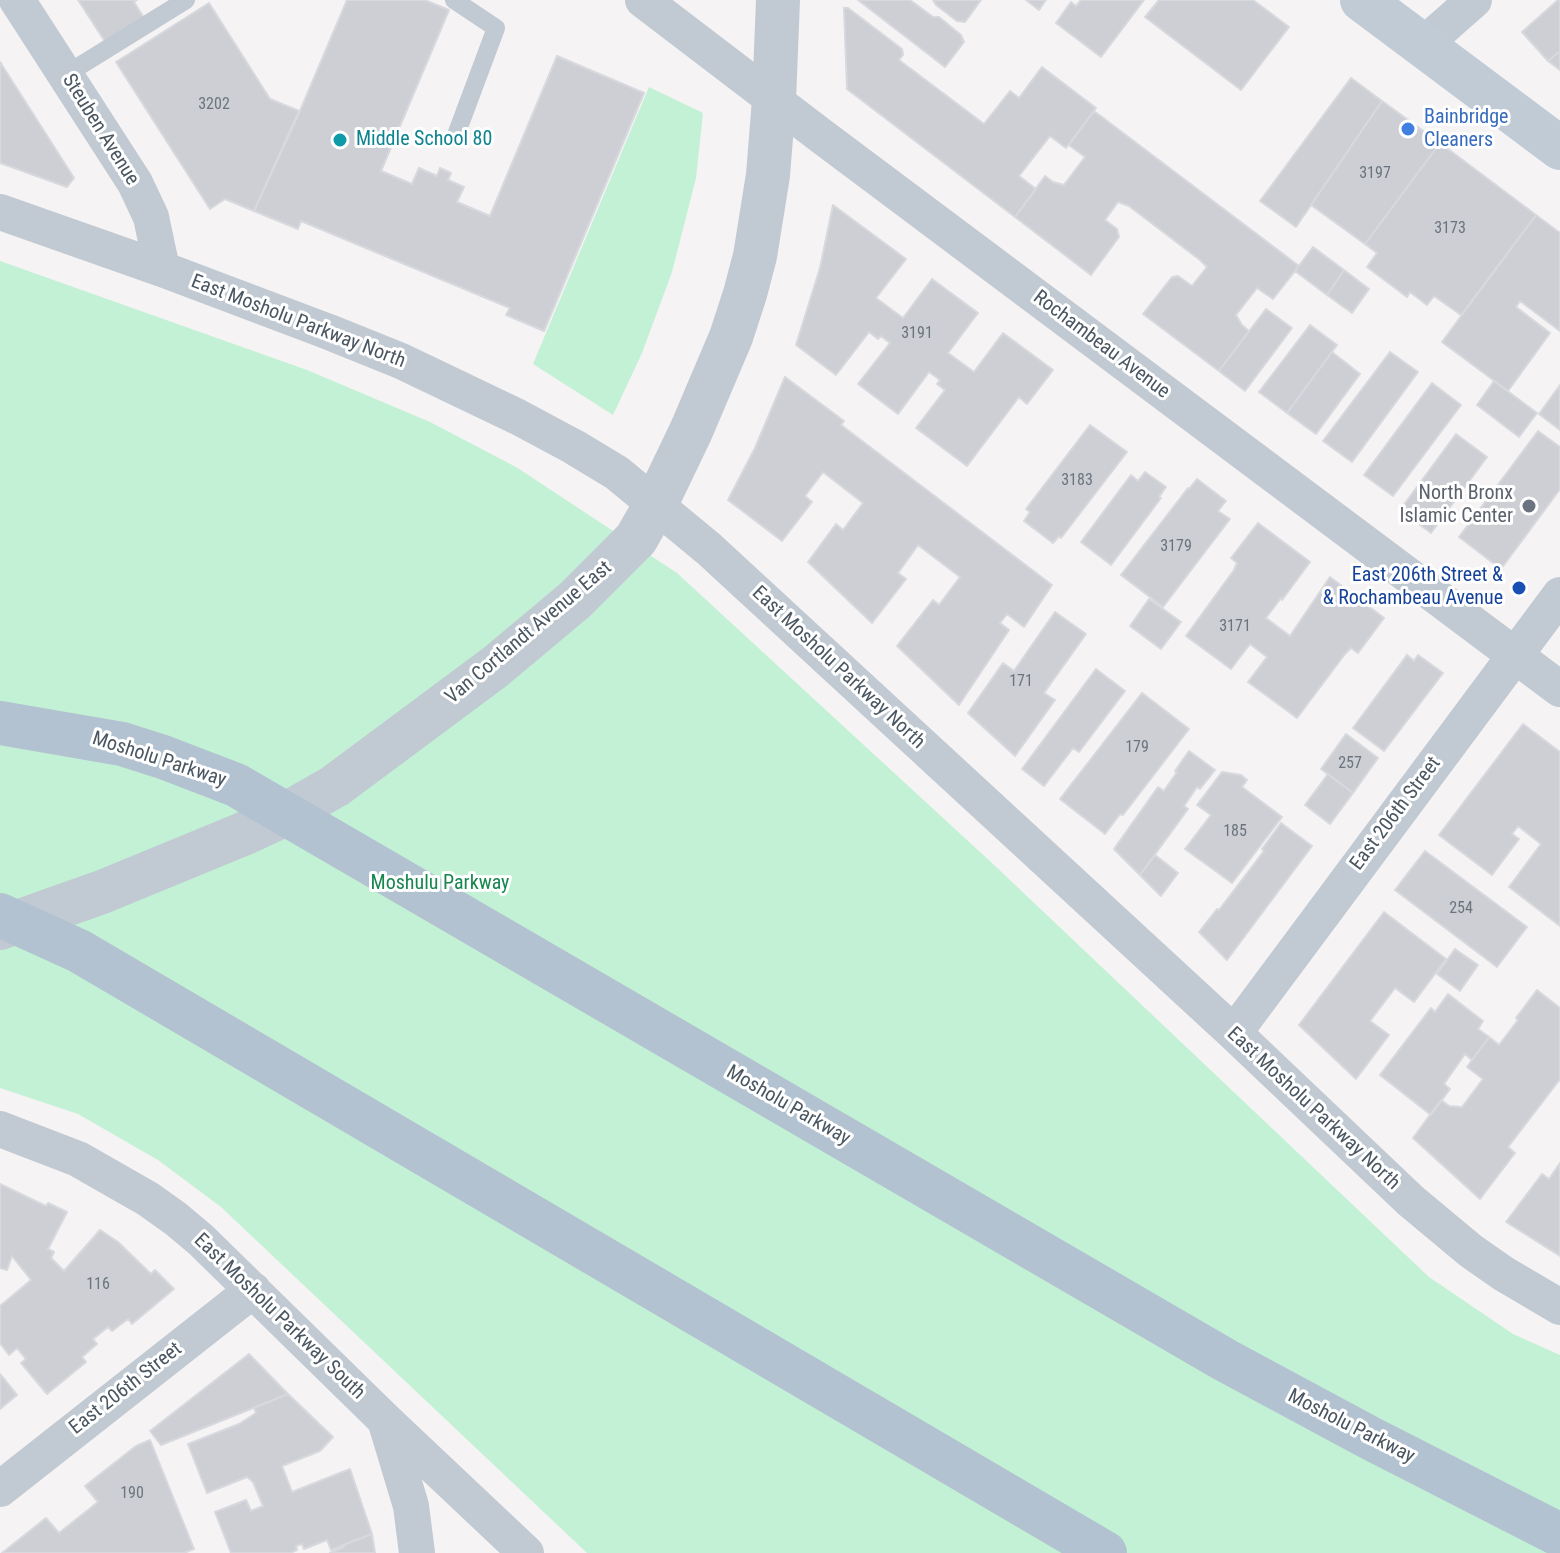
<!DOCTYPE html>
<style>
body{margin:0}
canvas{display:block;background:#f5f3f3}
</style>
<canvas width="1560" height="1553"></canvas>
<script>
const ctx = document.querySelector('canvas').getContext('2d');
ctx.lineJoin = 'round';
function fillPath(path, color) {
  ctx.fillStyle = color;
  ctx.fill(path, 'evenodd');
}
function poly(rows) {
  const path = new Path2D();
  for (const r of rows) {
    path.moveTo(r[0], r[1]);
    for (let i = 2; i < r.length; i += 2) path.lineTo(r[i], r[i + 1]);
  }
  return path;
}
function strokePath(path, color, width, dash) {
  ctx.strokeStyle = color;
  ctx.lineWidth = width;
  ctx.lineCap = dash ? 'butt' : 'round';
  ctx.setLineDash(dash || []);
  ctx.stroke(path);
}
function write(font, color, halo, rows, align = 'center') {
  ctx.font = font + ' "Roboto Condensed",sans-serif';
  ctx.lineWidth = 6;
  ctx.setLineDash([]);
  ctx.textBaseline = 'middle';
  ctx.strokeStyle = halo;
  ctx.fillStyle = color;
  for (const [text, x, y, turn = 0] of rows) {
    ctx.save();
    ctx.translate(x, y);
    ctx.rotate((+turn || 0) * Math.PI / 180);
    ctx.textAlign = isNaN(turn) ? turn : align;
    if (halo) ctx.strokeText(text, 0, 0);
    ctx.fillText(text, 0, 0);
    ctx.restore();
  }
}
fillPath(poly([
 [649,87,703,113,696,178,672,272,642,353,613,415,533,364],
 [0,261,307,370,430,422,516,467,677,573,993,864,1429,1277,1513,1334,1560,1355,1560,1553,587,1553,221,1207,158,1160,78,1114,0,1088]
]), '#c3f1d5');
const building = poly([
 [78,0,137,0,134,2,144,18,106,43,78,0],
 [347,0,425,0,449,10,381,171,412,184,419,168,437,176,440,168,451,173,448,180,464,187,457,202,490,216,557,56,644,93,544,331,506,315,510,308,301,221,298,229,254,211,300,111,347,0],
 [858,0,910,0,933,17,939,17,961,35,964,42,945,67,858,0],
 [933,0,981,0,965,22,957,21,936,5,933,0],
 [1026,0,1046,0,1039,10,1026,0],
 [1081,0,1144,0,1101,57,1056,23,1071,2,1076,6,1081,0],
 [1159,0,1253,0,1289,27,1241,90,1145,17,1159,0],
 [1558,0,1560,0,1560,51,1548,61,1522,32,1558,0],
 [209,3,270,99,299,111,254,211,225,199,210,209,116,62,209,3],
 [844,8,848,8,902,49,903,55,899,60,984,124,1010,91,1019,98,1042,67,1096,108,1066,148,1050,136,1019,176,1036,189,1015,217,847,89,844,8],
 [1560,51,1560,70,1548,61,1560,51],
 [0,62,74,178,67,187,0,163,0,62],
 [1351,78,1382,101,1296,227,1260,201,1351,78],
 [1382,101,1440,143,1365,244,1311,205,1382,101],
 [1094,111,1299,266,1273,299,1257,288,1236,315,1242,325,1249,331,1219,371,1143,314,1172,277,1178,276,1192,286,1207,267,1200,260,1129,206,1118,202,1105,220,1117,229,1119,237,1091,275,1015,217,1045,176,1053,182,1064,185,1085,157,1069,145,1094,111],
 [1440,143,1536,215,1461,315,1434,296,1427,305,1410,292,1407,297,1367,267,1377,253,1365,244,1440,143],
 [833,205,906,259,876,298,903,318,932,279,978,313,948,353,974,372,1003,333,1053,370,1027,404,1019,397,967,466,916,428,945,390,937,384,940,380,929,372,898,414,858,384,890,343,881,336,878,339,869,332,836,375,796,345,820,268,833,205],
 [1536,215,1560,233,1560,331,1520,301,1516,307,1550,333,1508,391,1442,342,1536,215],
 [1313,247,1344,270,1327,295,1295,271,1313,247],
 [1344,270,1369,289,1352,313,1327,295,1344,270],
 [1266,309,1292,328,1245,391,1219,371,1266,309],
 [1310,325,1337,345,1287,413,1259,392,1310,325],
 [1332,352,1360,374,1316,434,1287,413,1332,352],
 [1390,352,1418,372,1352,462,1323,441,1390,352],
 [785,377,844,421,841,425,1052,585,1024,627,1007,614,1000,623,1009,630,959,705,897,646,933,600,939,605,960,577,918,545,898,573,906,579,872,623,808,562,836,524,843,530,863,503,823,472,805,496,812,502,782,541,728,500,755,448,785,377],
 [1494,381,1537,413,1519,437,1477,405,1494,381],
 [1432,383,1461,405,1393,496,1364,475,1432,383],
 [1560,385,1560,430,1539,414,1560,385],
 [1090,425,1127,452,1061,538,1059,536,1053,543,1024,521,1030,512,1026,509,1090,425],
 [1538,431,1560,447,1560,489,1501,569,1459,537,1538,431],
 [1456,434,1487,457,1431,533,1400,510,1456,434],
 [1145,472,1166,487,1159,497,1161,498,1111,565,1081,542,1131,475,1138,481,1145,472],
 [1197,479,1226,501,1218,511,1230,519,1163,607,1121,575,1188,488,1189,489,1197,479],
 [1258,523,1310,562,1282,600,1281,598,1266,618,1290,636,1330,577,1384,618,1358,653,1351,648,1345,654,1297,718,1248,682,1267,657,1250,644,1231,669,1186,636,1234,570,1237,563,1231,558,1258,523],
 [1149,599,1181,622,1161,649,1130,626,1149,599],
 [1055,612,1086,634,1044,693,1055,700,1015,756,968,713,1003,663,1014,671,1055,612],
 [1407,655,1414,661,1418,655,1443,673,1384,751,1353,728,1407,655],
 [1096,669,1125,691,1079,752,1073,748,1044,786,1022,769,1096,669],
 [1142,693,1189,729,1123,815,1120,814,1105,834,1060,799,1142,693],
 [1523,724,1560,752,1560,926,1509,887,1541,844,1518,826,1512,834,1519,839,1492,875,1439,835,1523,724],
 [1346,734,1378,758,1353,793,1321,769,1346,734],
 [1189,751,1215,770,1200,789,1197,787,1184,806,1188,809,1140,875,1114,849,1158,787,1164,791,1177,772,1175,771,1189,751],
 [1222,772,1241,775,1247,780,1242,787,1282,817,1232,883,1185,849,1211,815,1197,805,1222,772],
 [1328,774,1353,793,1330,824,1305,805,1328,774],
 [1281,823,1312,846,1227,960,1199,932,1217,909,1219,910,1264,851,1262,849,1281,823],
 [1425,851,1527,927,1497,967,1395,890,1425,851],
 [1155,855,1178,873,1161,896,1140,875,1155,855],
 [1384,912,1446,959,1414,1002,1395,988,1370,1021,1389,1035,1356,1079,1299,1025,1384,912],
 [1455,949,1478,965,1460,991,1437,974,1455,949],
 [1537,990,1560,1008,1560,1079,1508,1147,1515,1153,1480,1199,1413,1138,1441,1100,1449,1106,1462,1107,1483,1079,1467,1067,1489,1037,1499,1045,1518,1020,1516,1018,1537,990],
 [1448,994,1483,1021,1478,1029,1489,1037,1472,1060,1465,1054,1444,1084,1450,1089,1431,1115,1380,1075,1431,1008,1435,1012,1448,994],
 [1560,1163,1560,1256,1506,1222,1542,1174,1549,1179,1560,1163],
 [0,1184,46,1206,48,1203,67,1212,48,1249,54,1252,51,1258,64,1271,100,1230,118,1242,151,1274,155,1270,174,1289,132,1324,128,1319,112,1331,108,1327,93,1339,97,1344,82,1357,86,1362,47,1394,21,1363,26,1359,17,1348,9,1355,0,1343,0,1306,31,1280,12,1256,7,1270,0,1268,0,1184],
 [249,1354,288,1394,161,1445,150,1431,249,1354],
 [0,1374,17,1395,0,1409,0,1374],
 [288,1394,333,1437,320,1451,282,1466,292,1492,350,1469,372,1534,331,1550,327,1540,304,1549,302,1544,296,1546,297,1550,290,1553,231,1553,215,1512,246,1500,251,1511,263,1506,253,1482,247,1477,207,1493,188,1444,239,1424,256,1413,254,1408,288,1394],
 [150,1440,194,1549,184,1553,2,1553,46,1518,59,1533,98,1502,85,1486,136,1446,150,1440],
 [372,1534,375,1553,330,1553,344,1547,343,1545,372,1534]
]);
fillPath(building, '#cdcfd5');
strokePath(building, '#d7d9de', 2);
strokePath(poly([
 [454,0,496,28,456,135],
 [65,75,186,0]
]), '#c1cad2', 18);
strokePath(poly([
 [17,0,135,183,151,217,162,269],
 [643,0,820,135,1560,689],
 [1423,45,1474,0],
 [0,212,162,269,329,332,401,361,518,417,574,447,617,473,709,549,1234,1033,1411,1201,1471,1251,1504,1274,1560,1307],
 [1234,1033,1560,595],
 [0,1129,78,1159,148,1199,176,1219,201,1240,386,1421,526,1553],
 [386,1423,411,1506,417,1553],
 [0,1489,253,1290]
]), '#c1cad2', 36);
strokePath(poly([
 [0,928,102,892,243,834,286,814,335,786,495,667,575,600,636,539,656,504,691,431,731,337,745,294,755,256,768,175,774,100,778,0]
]), '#c1cad2', 44);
strokePath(poly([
 [1362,0,1560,148]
]), '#c1cbd6', 44);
strokePath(poly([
 [0,723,122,744,163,757,236,785,1225,1360,1370,1438,1560,1535],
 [0,915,79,951,1105,1553]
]), '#b3c2d1', 44);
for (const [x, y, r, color] of [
 [1408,129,8,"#3f7fe0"],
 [340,140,8,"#0f9aa8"],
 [1529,506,8,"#6b7280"],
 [1519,588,8,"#1a4fb4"]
]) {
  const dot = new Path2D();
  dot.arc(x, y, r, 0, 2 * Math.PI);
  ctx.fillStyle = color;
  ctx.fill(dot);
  strokePath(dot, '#fff', 3);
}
write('16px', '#6b747e', null, [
 ["3202",214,105],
 ["3197",1375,174],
 ["3173",1450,229],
 ["3191",917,334],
 ["3183",1077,481],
 ["3179",1176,547],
 ["3171",1235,627],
 ["171",1021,682],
 ["179",1137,748],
 ["257",1350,764],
 ["185",1235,832],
 ["254",1461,909],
 ["116",98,1285],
 ["190",132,1494]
]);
write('20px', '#366cbe', '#fff', [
 ["Bainbridge",1424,118],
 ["Cleaners",1424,141]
], 'left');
write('20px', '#4a5661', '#fff', [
 ["Steuben Avenue",100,130,58],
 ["East Mosholu Parkway North",298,322,21],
 ["Rochambeau Avenue",1101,345,37],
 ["Van Cortlandt Avenue East",529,633,-40],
 ["East Mosholu Parkway North",838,668,43],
 ["Mosholu Parkway",159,760,18],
 ["East 206th Street",1396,814,-53],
 ["Mosholu Parkway",788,1106,30],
 ["East Mosholu Parkway North",1313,1109,43],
 ["East Mosholu Parkway South",279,1317,44],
 ["East 206th Street",126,1389,-38],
 ["Mosholu Parkway",1351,1427,27]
]);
write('20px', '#0d838f', '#fff', [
 ["Middle School 80",356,140]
], 'left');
write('20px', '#5b616d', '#fff', [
 ["North Bronx",1513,494],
 ["Islamic Center",1513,517]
], 'right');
write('20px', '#164399', '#fff', [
 ["East 206th Street &",1503,576],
 ["& Rochambeau Avenue",1503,599]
], 'right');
write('20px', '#17864f', '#fff', [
 ["Moshulu Parkway",440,884]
]);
</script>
